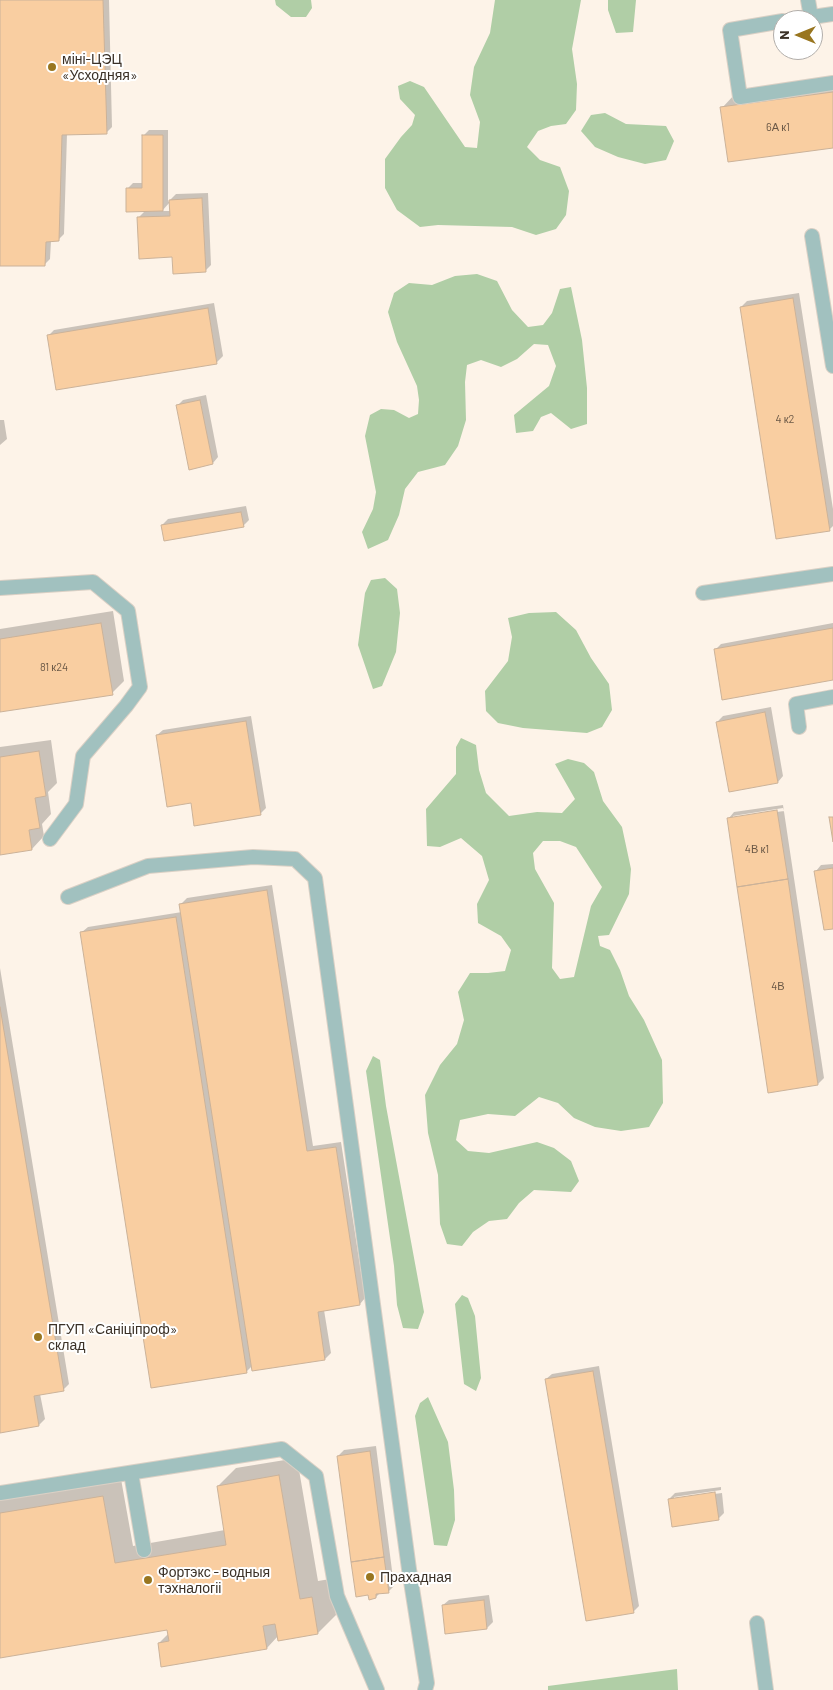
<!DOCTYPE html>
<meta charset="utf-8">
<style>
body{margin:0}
#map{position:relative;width:833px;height:1690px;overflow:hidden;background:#fdf3e8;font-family:Barlow,sans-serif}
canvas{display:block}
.north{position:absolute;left:773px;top:10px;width:50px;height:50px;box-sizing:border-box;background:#fff;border:1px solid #b1ada9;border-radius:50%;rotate:270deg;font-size:14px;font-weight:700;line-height:20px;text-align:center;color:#3b3127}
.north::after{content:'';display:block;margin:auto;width:18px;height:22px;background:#997620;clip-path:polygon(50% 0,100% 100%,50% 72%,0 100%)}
</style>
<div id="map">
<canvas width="833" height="1690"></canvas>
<div class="north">N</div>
</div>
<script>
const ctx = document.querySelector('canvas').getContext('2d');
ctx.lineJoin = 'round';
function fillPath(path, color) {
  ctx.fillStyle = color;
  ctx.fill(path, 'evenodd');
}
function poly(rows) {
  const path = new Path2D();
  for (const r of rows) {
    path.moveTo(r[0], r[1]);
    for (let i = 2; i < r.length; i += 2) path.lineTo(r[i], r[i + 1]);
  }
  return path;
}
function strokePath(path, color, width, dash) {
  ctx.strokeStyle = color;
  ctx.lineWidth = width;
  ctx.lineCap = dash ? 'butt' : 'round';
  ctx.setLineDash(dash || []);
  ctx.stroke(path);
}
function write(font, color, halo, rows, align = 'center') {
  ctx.font = font + ' Barlow,sans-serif';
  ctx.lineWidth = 4;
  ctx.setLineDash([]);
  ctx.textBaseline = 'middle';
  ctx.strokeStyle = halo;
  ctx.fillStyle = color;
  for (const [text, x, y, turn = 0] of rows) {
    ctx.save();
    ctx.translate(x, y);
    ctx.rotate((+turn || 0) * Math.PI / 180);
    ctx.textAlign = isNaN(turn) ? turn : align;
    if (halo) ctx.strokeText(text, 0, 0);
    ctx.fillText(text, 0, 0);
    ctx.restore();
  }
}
fillPath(poly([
 [275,0,311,0,312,8,306,17,291,17,276,5],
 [495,0,581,0,572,49,577,84,576,110,566,124,551,126,538,131,527,147,540,160,560,167,569,191,566,215,556,229,536,235,512,227,438,225,420,227,397,210,385,188,385,159,401,137,412,125,415,115,400,99,398,86,410,81,424,87,465,147,477,148,480,122,470,95,474,67,490,33],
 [608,0,636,0,633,32,616,33,608,10],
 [605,113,626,124,666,126,674,141,666,160,645,164,618,157,595,147,581,131,591,115],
 [477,274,497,281,512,310,528,327,543,325,552,313,560,289,571,287,582,340,587,388,587,424,571,429,551,413,541,417,533,431,516,433,514,415,549,386,556,366,548,345,534,344,517,359,501,367,481,360,467,365,465,382,466,420,458,446,445,465,418,472,405,489,399,515,388,540,368,549,362,532,373,509,376,492,365,436,370,415,381,409,394,410,409,418,418,414,419,400,417,386,397,342,388,312,394,293,409,283,432,285,455,276],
 [385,578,397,589,400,613,396,652,382,686,373,689,358,645,365,593,371,580],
 [556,612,576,630,591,658,609,684,612,710,602,727,587,733,523,728,498,723,486,711,485,691,508,661,512,637,508,618,529,613],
 [461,738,476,745,479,770,486,793,509,816,537,812,562,813,575,799,555,764,568,759,584,763,594,772,603,801,622,827,631,869,629,894,609,935,598,936,600,946,610,950,620,970,629,996,644,1020,662,1060,663,1103,649,1127,621,1131,595,1127,574,1118,558,1103,539,1097,515,1116,488,1114,460,1120,456,1140,468,1151,489,1153,537,1142,554,1148,571,1161,579,1181,571,1192,534,1190,519,1203,507,1219,489,1221,473,1232,462,1246,447,1244,440,1224,438,1175,428,1133,425,1095,440,1065,457,1044,464,1020,458,992,470,973,488,973,505,971,511,950,501,936,478,923,477,904,489,880,482,856,461,838,440,847,427,846,426,809,456,774,456,747],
 [543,841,560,841,576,847,602,887,591,906,574,977,560,979,552,968,554,903,535,869,533,853],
 [373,1056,380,1060,386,1106,424,1312,418,1329,403,1328,397,1305,394,1266,366,1071],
 [462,1295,468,1298,475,1316,481,1378,476,1391,464,1384,455,1304],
 [428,1397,448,1442,454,1490,455,1520,447,1546,434,1545,415,1416,420,1403],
 [677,1669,678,1690,548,1690,548,1686]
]), '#b0cea6');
fillPath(poly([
 [0,0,109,0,112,127,106,133,67,134,64,234,58,240,51,241,50,259,44,265,0,265],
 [833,82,833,147,722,108,734,95],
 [149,130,168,130,168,202,176,194,208,193,211,265,205,271,173,256,138,218,146,210,127,189,133,183,143,183,143,136],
 [170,202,171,211,162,211],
 [799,293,833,509,833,526,829,530,741,307,747,301],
 [214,303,223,356,217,362,57,389,48,336,54,330],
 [206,395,218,457,213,463,177,406,183,400],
 [0,420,4,420,7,439,0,445],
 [246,506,249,520,243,526,162,525,168,519],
 [113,611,124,681,112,693,0,711,0,629],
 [833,623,833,679,715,650,721,644],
 [771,707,783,776,778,782,717,722,723,716],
 [251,716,266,808,260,814,192,801,157,735,163,730],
 [51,740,57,783,48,792,51,814,42,824,44,836,32,849,0,853,0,747],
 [783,805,824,1078,818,1084,729,818,734,812],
 [783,808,784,811,733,818,733,816],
 [833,864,833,928,816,871,821,865],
 [272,885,313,1146,341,1142,365,1298,360,1304,324,1310,331,1353,325,1359,253,1370,253,1365,246,1372,82,932,88,927,182,912,181,904,187,898],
 [0,968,69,1384,63,1390,40,1394,45,1419,39,1425,0,1431],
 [599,1366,639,1606,633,1612,546,1379,552,1374],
 [376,1446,394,1586,388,1592,380,1593,376,1597,338,1456,344,1450],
 [297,1458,318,1581,330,1579,336,1615,318,1633,278,1636,267,1648,159,1643,168,1634,168,1628,0,1656,0,1499,121,1479,133,1546,225,1530,218,1486,236,1468],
 [721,1487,721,1490,674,1497,674,1499,722,1493,724,1513,718,1519,669,1499,675,1493],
 [489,1595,493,1622,487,1628,443,1605,449,1600]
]), '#0003');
const building = poly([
 [0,0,103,0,107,134,62,135,59,241,46,242,45,266,0,266,0,0],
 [833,92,833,148,728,162,720,107,833,92],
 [142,135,163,135,163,211,126,212,126,188,142,188,142,135],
 [202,198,206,272,173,274,172,257,139,259,137,217,170,216,169,200,202,198],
 [793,298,830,531,776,539,740,307,793,298],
 [208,308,217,364,56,390,47,335,208,308],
 [200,400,213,464,189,470,176,405,200,400],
 [241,512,244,527,164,541,161,525,241,512],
 [101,623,113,695,0,712,0,639,101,623],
 [833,628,833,680,722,700,714,649,833,628],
 [765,712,778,783,729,792,716,722,765,712],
 [246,721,261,815,194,826,191,803,167,807,156,735,246,721],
 [39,751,46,796,35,798,40,828,29,830,32,850,0,855,0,757,39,751],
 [777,810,788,879,737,887,727,818,777,810],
 [829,817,833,817,833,842,829,817],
 [833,868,833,929,824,930,814,871,833,868],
 [788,879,818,1085,768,1093,737,887,788,879],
 [267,890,307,1151,336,1147,360,1305,318,1312,325,1360,252,1371,179,904,267,890],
 [176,917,247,1373,151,1388,80,932,176,917],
 [0,1007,64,1391,34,1396,39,1426,0,1433,0,1007],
 [593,1371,634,1613,586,1621,545,1379,593,1371],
 [370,1451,384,1557,351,1562,337,1456,370,1451],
 [279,1475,300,1599,312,1597,318,1634,278,1641,275,1624,263,1626,267,1649,161,1667,158,1643,169,1641,167,1630,0,1658,0,1513,103,1496,115,1563,226,1545,217,1486,279,1475],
 [715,1492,719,1520,672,1527,668,1499,715,1492],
 [384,1557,389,1593,376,1594,376,1598,369,1600,368,1595,356,1597,351,1562,384,1557],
 [484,1600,487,1629,445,1634,442,1605,484,1600]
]);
fillPath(building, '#f9cea1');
strokePath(building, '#cbb299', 1);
const service = poly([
 [808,0,811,17],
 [792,20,833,14],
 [783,21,730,30,740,97,833,83],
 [812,236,833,366],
 [0,588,93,582,128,611,140,687,126,706,83,756,76,804,50,839],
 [703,593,833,574],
 [799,727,796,704,833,697],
 [68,897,148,866,253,857,295,859,315,878,409,1569,427,1683,425,1690],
 [131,1473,144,1550],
 [0,1493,282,1449,316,1476,337,1596,377,1690],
 [757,1623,766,1690]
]);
strokePath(service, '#dad0c5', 16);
strokePath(service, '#a1c1bf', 14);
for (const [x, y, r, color] of [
 [52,67,5,"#997620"],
 [38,1337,5,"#997620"],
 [370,1577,5,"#997620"],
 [148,1580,5,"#997620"]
]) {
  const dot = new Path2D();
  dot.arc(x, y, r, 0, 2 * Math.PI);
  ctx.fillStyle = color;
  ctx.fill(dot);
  strokePath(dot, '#fff', 2);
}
write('11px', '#6a5846', null, [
 ["6А к1",778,127],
 ["4 к2",785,419],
 ["81 к24",54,667],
 ["4В к1",757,849],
 ["4В",778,986]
]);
write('14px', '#3b3127', '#fff', [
 ["міні-ЦЭЦ",62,59],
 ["«Усходняя»",62,75],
 ["ПГУП «Саніціпроф»",48,1329],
 ["склад",48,1345],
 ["Фортэкс - водныя",158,1572],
 ["тэхналогіі",158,1588],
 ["Прахадная",380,1577]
], 'left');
</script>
